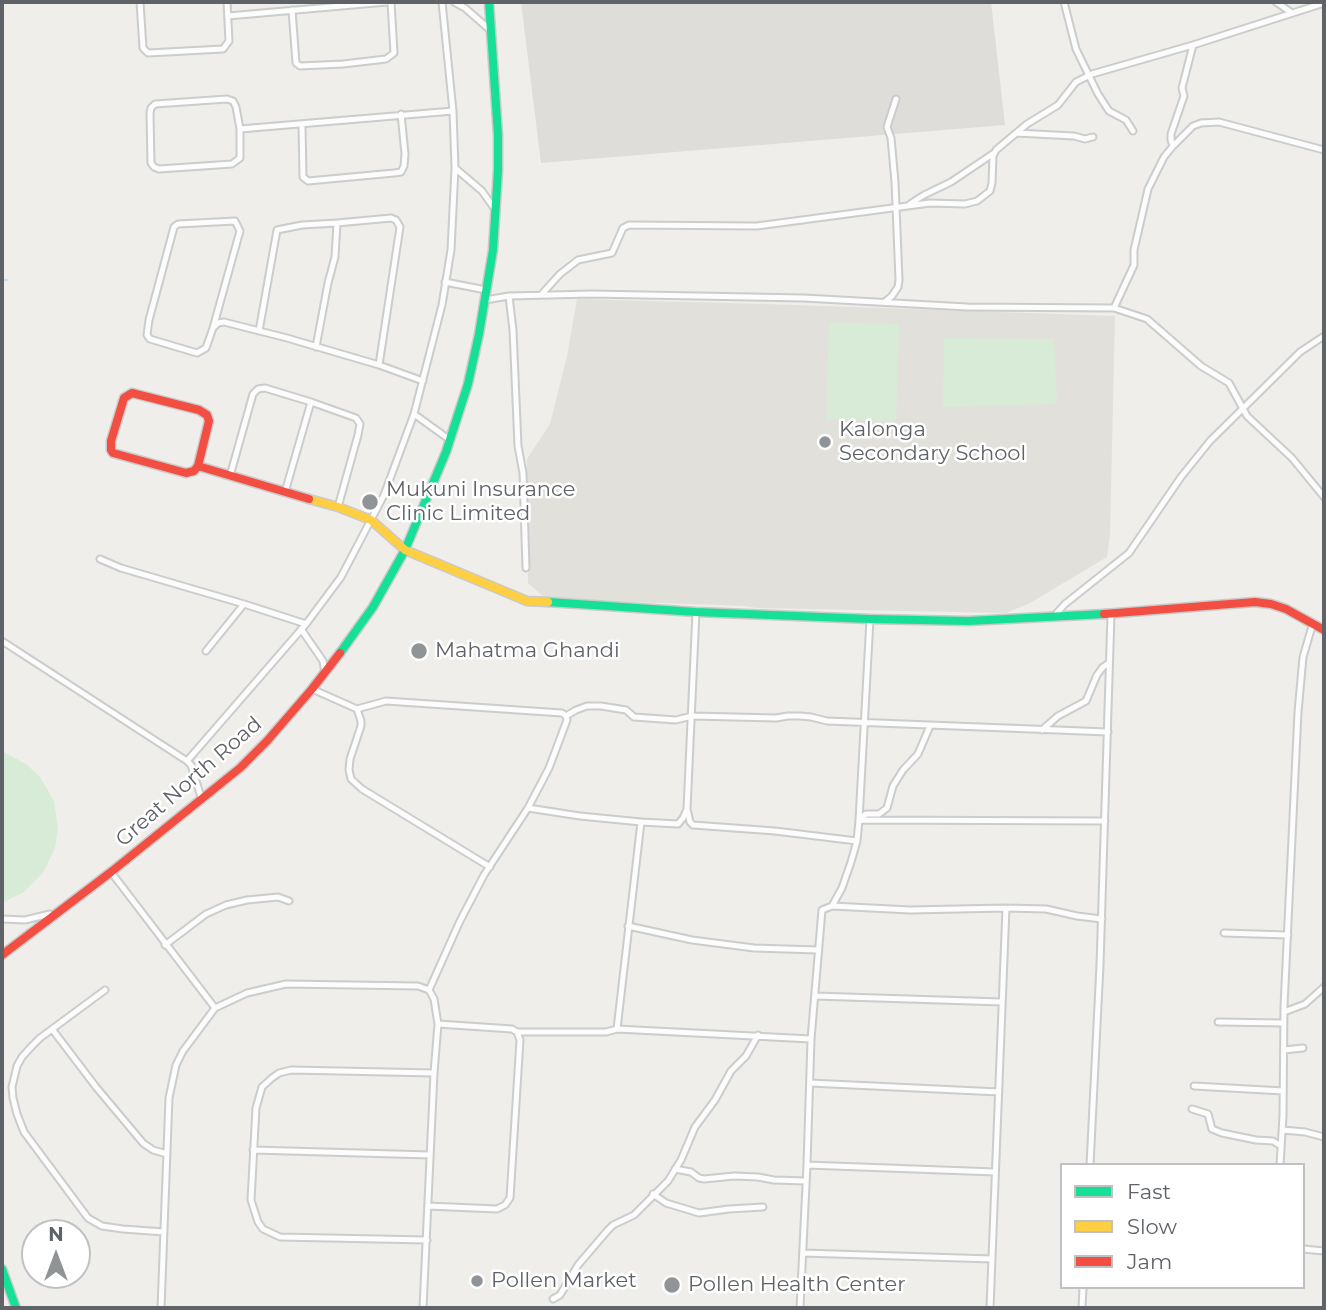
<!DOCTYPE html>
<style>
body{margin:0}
#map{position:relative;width:1326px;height:1310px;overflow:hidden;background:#efeeea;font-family:Montserrat,sans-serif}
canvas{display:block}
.frame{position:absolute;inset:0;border:4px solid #5f6368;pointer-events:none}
.legend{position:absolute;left:1060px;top:1163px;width:245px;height:126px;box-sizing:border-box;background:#fff;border:2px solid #bfc1c3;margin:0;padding:9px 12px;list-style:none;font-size:21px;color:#5f6368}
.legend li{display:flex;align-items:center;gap:14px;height:35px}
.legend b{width:35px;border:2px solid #bfc1c3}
.north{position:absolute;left:21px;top:1219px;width:70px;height:70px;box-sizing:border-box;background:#fff;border:2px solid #bfc1c3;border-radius:50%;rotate:0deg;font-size:19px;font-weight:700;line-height:28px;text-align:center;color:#5f6368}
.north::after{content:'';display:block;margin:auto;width:24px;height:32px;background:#919496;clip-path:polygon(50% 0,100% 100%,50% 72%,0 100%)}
</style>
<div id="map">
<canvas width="1326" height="1310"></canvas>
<div class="frame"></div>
<ul class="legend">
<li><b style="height:9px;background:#16e098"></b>Fast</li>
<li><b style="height:9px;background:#ffcf43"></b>Slow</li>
<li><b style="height:9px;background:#f24e42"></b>Jam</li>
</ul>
<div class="north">N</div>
</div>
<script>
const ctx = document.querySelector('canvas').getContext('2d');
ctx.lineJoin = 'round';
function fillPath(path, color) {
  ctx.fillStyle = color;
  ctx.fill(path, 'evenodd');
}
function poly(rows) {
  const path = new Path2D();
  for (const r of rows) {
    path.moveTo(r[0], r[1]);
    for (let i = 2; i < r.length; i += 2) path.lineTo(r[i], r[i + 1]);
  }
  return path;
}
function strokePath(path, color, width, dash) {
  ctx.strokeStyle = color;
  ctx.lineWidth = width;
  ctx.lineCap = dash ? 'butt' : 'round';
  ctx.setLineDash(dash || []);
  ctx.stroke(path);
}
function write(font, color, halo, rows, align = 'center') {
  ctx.font = font + ' Montserrat,sans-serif';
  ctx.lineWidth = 5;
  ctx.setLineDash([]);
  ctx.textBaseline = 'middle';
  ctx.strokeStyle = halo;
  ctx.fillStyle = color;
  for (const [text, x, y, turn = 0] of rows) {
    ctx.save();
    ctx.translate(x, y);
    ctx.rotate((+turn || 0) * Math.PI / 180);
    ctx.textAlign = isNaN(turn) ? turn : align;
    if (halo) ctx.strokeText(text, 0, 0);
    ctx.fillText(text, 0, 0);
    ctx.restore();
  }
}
fillPath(poly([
 [521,2,991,2,1005,125,541,163]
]), '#dfddda');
fillPath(poly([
 [577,299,765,304,1115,316,1110,534,1107,557,1030,603,1006,613,756,608,745,606,546,599,528,583,527,459,550,424,567,356]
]), '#e2e0da');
fillPath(poly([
 [829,322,899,324,896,421,826,419],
 [944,338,1054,339,1057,404,943,407],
 [2,751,26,764,40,777,54,801,58,829,55,848,43,873,24,892,2,903]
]), '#d8ebd6');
strokePath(poly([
 [2,280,7,280]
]), '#bfe0f9', 2);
const street = poly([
 [140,2,143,48,148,53,223,49,229,41,227,2],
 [454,2,465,8,489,29],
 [1064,2,1076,49,1098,94,1109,111,1126,120,1133,131],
 [1276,2,1292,13],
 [292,10,296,63,300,66,343,64,386,59,394,53,391,2],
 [228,16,387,2],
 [227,99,233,101,236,107,240,129,240,158,232,164,159,169,154,167,151,163,150,113,151,108,155,104,227,99],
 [302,124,303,177,308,181,394,173,401,172,404,166,405,154,401,114],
 [240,129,453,111],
 [1016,133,1074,136,1085,139,1093,137],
 [1173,146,1171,140,1171,134,1184,96,1182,88,1193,45],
 [455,168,482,191,494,208],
 [910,204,924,195,951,182,994,153],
 [445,282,486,290],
 [541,295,560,274,578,260,612,253,623,228,629,225,757,226,930,203,965,204,977,201,990,191,992,183,993,156,996,150,1027,124,1058,105,1076,82,1092,74,1193,45,1324,3],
 [509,296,513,330,518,446,523,473,526,568],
 [485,300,509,296,591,294,804,298,967,307,1114,308,1134,265,1134,250,1148,189,1164,157,1173,146,1193,126,1201,123,1219,122,1324,150],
 [885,302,892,296,898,287,899,280,895,182,891,138,887,127,896,99],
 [1114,308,1147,319,1201,366,1229,383,1247,416,1292,458,1324,497],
 [213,328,240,231,235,221,178,224,174,227,149,320,147,335,150,339,197,353,206,348,213,328,218,323,224,322,287,338,379,365,423,381],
 [259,331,277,230,302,225,337,223],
 [316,347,328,283,335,257,337,223,391,218,396,220,400,227,379,365],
 [414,414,450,440],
 [230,476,253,394,258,389,265,388,311,402,356,418,360,424,358,435,338,507],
 [285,492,311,402],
 [100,559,121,568,244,604,306,624],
 [1054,616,1065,604,1129,553,1181,477,1210,441,1300,352,1324,336],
 [870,619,859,820,1105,821],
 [301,629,323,661,325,673],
 [2,641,187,761],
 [206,651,244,604],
 [312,689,357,709,386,701,562,713,566,716,567,720,549,768,528,808,484,875,460,921,429,990],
 [357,709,361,721,361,726,350,759,349,770,351,779,362,789,490,867],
 [566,716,576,710,587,706,601,706,626,710,634,717,676,720,692,716,776,718,788,716,800,716,811,717,827,721,1108,732],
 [1042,730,1058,716,1086,701,1097,675,1103,667,1109,663],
 [202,800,191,765,187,761,306,624,341,577,384,495,414,414,442,305,451,250,455,168,453,111,442,2],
 [528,808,580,816,641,822,617,1029],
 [687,809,690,822,693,825,775,831,857,841],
 [641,822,678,824,683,818,687,809,696,612],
 [111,872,215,1008],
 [832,906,842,888,851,862,857,841,859,820,866,814,879,814,887,808,893,786,903,770,918,754,930,726],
 [2,919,25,920,50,914],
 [628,926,692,940,754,948,818,950],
 [1224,933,1288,935],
 [165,945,206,914,226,905,247,900,278,897,289,901],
 [105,990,40,1038,32,1046,22,1057,17,1066,12,1087,13,1098,17,1114,24,1132,88,1218,102,1226,123,1229,164,1232],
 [815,996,1002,1002],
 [1284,1012,1305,1004,1324,987],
 [1218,1022,1284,1023],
 [52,1029,96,1087,143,1143,153,1150,167,1154],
 [517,1032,606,1032,617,1029,811,1039],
 [1284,1050,1303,1048],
 [810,1083,999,1092],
 [1194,1086,1283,1091],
 [1192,1109,1208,1114,1212,1129,1222,1133,1256,1140,1273,1141,1281,1146],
 [1282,1130,1305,1132,1324,1137],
 [253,1150,430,1155],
 [807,1165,995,1172],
 [1090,1165,1100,965,1111,614],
 [1280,1165,1283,1116,1284,1006,1298,712,1303,657,1313,623],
 [675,1169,691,1172,699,1178,704,1179,734,1176,758,1177,774,1180,806,1181],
 [653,1194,666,1203,699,1213,729,1209,763,1207],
 [428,1206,497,1209,505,1205,510,1198,520,1040,517,1032,512,1029,438,1024],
 [427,1240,280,1237,263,1229,258,1222,251,1200,256,1108,262,1087,272,1078,279,1073,291,1070,434,1073],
 [1303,1249,1324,1251],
 [803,1253,992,1259],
 [553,1299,560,1295,578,1265,608,1230,613,1225,634,1215,668,1181,681,1160,695,1127,715,1100,731,1071,746,1056,758,1035],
 [161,1308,169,1098,176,1065,183,1051,215,1008,247,993,286,984,418,986,429,990,434,999,438,1024,434,1073,423,1308],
 [800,1308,807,1165,811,1039,822,910,832,906,910,910,1006,908,1046,909,1077,916,1102,919],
 [990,1308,1006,908],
 [1082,1308,1083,1287]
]);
const fast = poly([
 [548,602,696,612,870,619,968,621,1104,614],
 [340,653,373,607,405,550,446,452,468,384,479,334,493,250,498,170,498,135,489,2],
 [2,1269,16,1308]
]);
const slow = poly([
 [309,499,338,507,371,520,405,550,527,601,548,602]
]);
const jam = poly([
 [198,466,194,471,186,473,113,453,111,450,111,441,124,398,132,393,199,410,207,415,209,421,198,466,309,499],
 [1104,614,1255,602,1271,604,1286,609,1324,630],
 [2,955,111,872,240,768,267,741,312,689,340,653]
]);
strokePath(street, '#cbcccc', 9);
strokePath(fast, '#cacacb', 11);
strokePath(slow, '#cacacb', 11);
strokePath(jam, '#cacacb', 11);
strokePath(street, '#fdfcfc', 5);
strokePath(fast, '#16e098', 8);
strokePath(slow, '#ffcf43', 8);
strokePath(jam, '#f24e42', 8);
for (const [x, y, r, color] of [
 [825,442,7,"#919496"],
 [370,502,9,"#919496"],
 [419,651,9,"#919496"],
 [477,1281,7,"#919496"],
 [672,1285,9,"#919496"]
]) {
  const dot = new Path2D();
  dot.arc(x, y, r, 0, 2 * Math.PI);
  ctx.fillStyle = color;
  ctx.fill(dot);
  strokePath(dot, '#fff', 2.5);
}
write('21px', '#5f6368', '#fff', [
 ["Kalonga",839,430],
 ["Secondary School",839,454],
 ["Mukuni Insurance",386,490],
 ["Clinic Limited",386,514],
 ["Mahatma Ghandi",435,651],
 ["Pollen Market",491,1281],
 ["Pollen Health Center",688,1285]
], 'left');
write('21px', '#5f6368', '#fff', [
 ["Great North Road",189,782,-41]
]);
</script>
